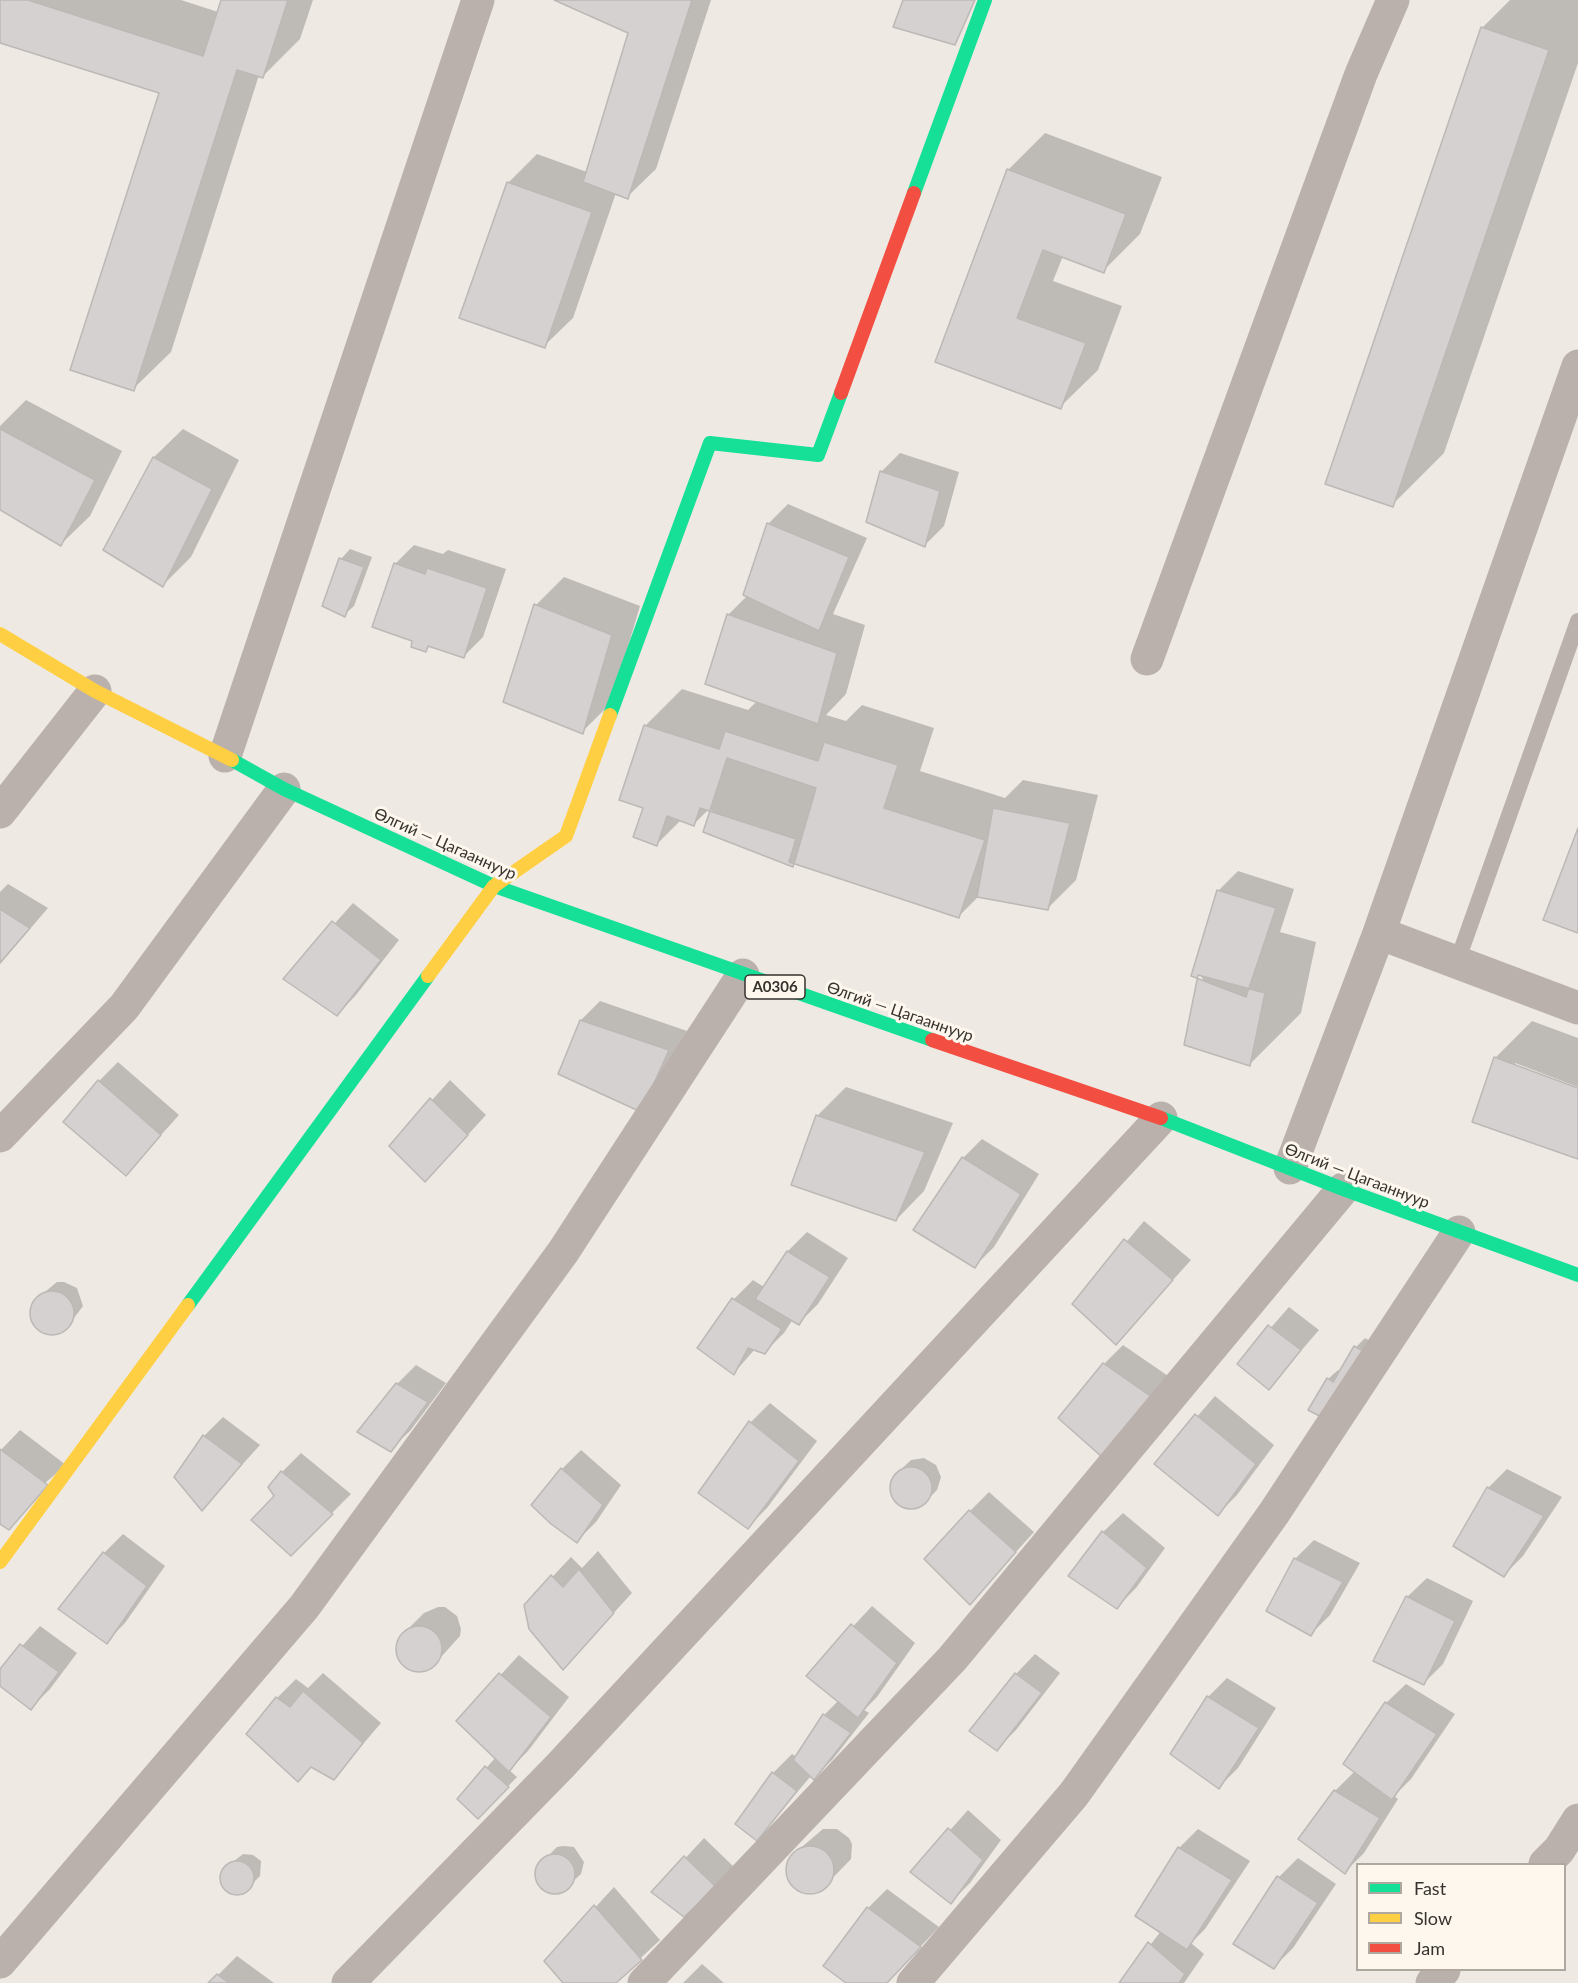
<!DOCTYPE html>
<meta charset="utf-8">
<style>
body{margin:0}
#map{position:relative;width:1578px;height:1983px;overflow:hidden;background:#eee9e3;font-family:Lato,sans-serif}
canvas{display:block}
.legend{position:absolute;left:1356px;top:1863px;width:210px;height:108px;box-sizing:border-box;background:#fef7ee;border:2px solid #aea8a1;margin:0;padding:8px 10px;list-style:none;font-size:18px;color:#36322e}
.legend li{display:flex;align-items:center;gap:12px;height:30px}
.legend b{width:30px;border:2px solid #aea8a1}
</style>
<div id="map">
<canvas width="1578" height="1983"></canvas>
<ul class="legend">
<li><b style="height:8px;background:#16e098"></b>Fast</li>
<li><b style="height:8px;background:#ffcf43"></b>Slow</li>
<li><b style="height:8px;background:#f24e42"></b>Jam</li>
</ul>
</div>
<script>
const ctx = document.querySelector('canvas').getContext('2d');
ctx.lineJoin = 'round';
function fillPath(path, color) {
  ctx.fillStyle = color;
  ctx.fill(path, 'evenodd');
}
function poly(rows) {
  const path = new Path2D();
  for (const r of rows) {
    if (r.length === 3) {
      path.moveTo(r[0] + r[2], r[1]);
      path.arc(r[0], r[1], r[2], 0, 2 * Math.PI);
      continue;
    }
    path.moveTo(r[0], r[1]);
    for (let i = 2; i < r.length; i += 2) path.lineTo(r[i], r[i + 1]);
  }
  return path;
}
function strokePath(path, color, width, dash) {
  ctx.strokeStyle = color;
  ctx.lineWidth = width;
  ctx.lineCap = dash ? 'butt' : 'round';
  ctx.setLineDash(dash || []);
  ctx.stroke(path);
}
function write(font, color, halo, rows, align = 'center') {
  ctx.font = font + ' Lato,sans-serif';
  ctx.lineWidth = 6;
  ctx.setLineDash([]);
  ctx.textBaseline = 'middle';
  ctx.strokeStyle = halo;
  ctx.fillStyle = color;
  for (const [text, x, y, turn = 0] of rows) {
    ctx.save();
    ctx.translate(x, y);
    ctx.rotate((+turn || 0) * Math.PI / 180);
    ctx.textAlign = isNaN(turn) ? turn : align;
    if (halo) ctx.strokeText(text, 0, 0);
    ctx.fillText(text, 0, 0);
    ctx.restore();
  }
}
fillPath(poly([
 [0,0,181,0,218,12,222,0,313,0,300,39,263,76,259,75,171,352,133,389,161,92,0,41],
 [557,0,711,0,656,169,627,197,616,193,573,318,544,346,508,183,537,154,587,172,630,32],
 [1510,0,1578,0,1578,63,1444,453,1392,505,1482,28],
 [1045,133,1162,177,1140,234,1103,271,1063,256,1053,281,1122,306,1098,370,1060,407,937,361,1008,170],
 [26,400,122,451,90,516,61,544,0,509,0,426],
 [183,429,239,460,191,557,163,585,105,549,154,457],
 [900,453,959,472,944,526,925,545,881,472],
 [788,504,867,538,833,614,865,625,846,694,826,715,846,721,862,705,934,728,920,771,1005,798,1023,780,1098,795,1076,880,1048,908,979,896,959,916,795,862,792,865,709,809,694,824,681,820,657,844,645,807,645,726,682,689,748,710,757,701,728,615,748,595,745,594,769,523],
 [414,545,443,554,448,550,506,569,483,637,464,656,431,645,426,650,414,640,395,564],
 [350,549,372,557,354,606,344,615,324,606,341,559],
 [564,577,640,606,611,703,582,732,536,605],
 [1238,871,1294,889,1280,932,1316,942,1301,1013,1249,1065,1200,974,1193,975,1219,890],
 [8,884,48,908,0,964,0,892],
 [353,903,399,940,356,995,337,1015,285,979],
 [600,1001,687,1031,640,1110,560,1074,581,1020],
 [1532,1021,1578,1038,1578,1087,1515,1063,1515,1067,1578,1090,1578,1158,1495,1058],
 [118,1062,179,1115,126,1174,99,1081],
 [450,1080,486,1115,444,1161,391,1146],
 [846,1087,953,1123,924,1191,896,1220,817,1116],
 [982,1139,1039,1174,994,1247,975,1266,963,1158],
 [1144,1221,1191,1260,1116,1343,1074,1304],
 [807,1232,848,1258,818,1304,799,1323,793,1319,784,1333,765,1352,755,1349,734,1373,734,1299,753,1280,764,1287,788,1251],
 [57,1282,64,1282,77,1288,83,1306,66,1329,53,1334,40,1330,32,1320,31,1313,35,1300],
 [1289,1307,1319,1330,1269,1388,1239,1364],
 [1365,1338,1375,1344,1336,1409,1328,1379,1338,1370,1340,1372,1356,1347],
 [1123,1345,1174,1380,1120,1435,1104,1364],
 [416,1365,446,1383,410,1431,390,1450,397,1384],
 [1215,1396,1274,1445,1237,1495,1218,1514,1156,1464],
 [770,1403,817,1441,767,1508,748,1527,700,1493,751,1422],
 [223,1417,260,1445,202,1509,204,1436],
 [20,1430,66,1465,0,1522,0,1451],
 [581,1450,621,1485,596,1522,577,1541,562,1469],
 [301,1453,351,1494,291,1554,276,1496,282,1472],
 [924,1458,936,1465,941,1477,937,1490,927,1500,910,1508,899,1504,891,1487,896,1474,911,1460],
 [1507,1469,1562,1497,1523,1556,1504,1575,1488,1488],
 [989,1492,1034,1532,970,1603,970,1511],
 [1123,1513,1165,1548,1136,1588,1116,1608,1103,1532],
 [123,1534,165,1566,125,1623,106,1642,60,1608,104,1553],
 [1314,1540,1360,1563,1330,1615,1311,1634,1295,1559],
 [598,1551,632,1593,563,1668,525,1606,571,1557,582,1568],
 [1427,1578,1473,1601,1443,1664,1424,1683,1375,1660,1407,1597],
 [872,1606,915,1643,877,1697,864,1710,869,1713,833,1759,814,1778,811,1776,757,1839,773,1773,792,1754,797,1757,824,1715,839,1700,808,1675],
 [438,1607,445,1607,457,1616,461,1629,460,1636,432,1667,417,1671,405,1666,398,1653,404,1633,424,1613],
 [40,1626,77,1653,50,1689,31,1708,0,1684,0,1671],
 [1035,1654,1060,1673,1016,1730,997,1749,971,1730,1016,1674],
 [519,1655,569,1697,528,1751,509,1770,517,1777,487,1808,459,1799,496,1757,458,1721],
 [323,1673,381,1723,334,1778,312,1766,298,1780,277,1698,296,1679,308,1688],
 [1227,1678,1276,1708,1238,1768,1219,1787,1208,1697],
 [1406,1684,1455,1714,1411,1779,1394,1796,1398,1799,1364,1853,1345,1872,1335,1791,1355,1771,1345,1764,1386,1703],
 [968,1810,1001,1840,970,1883,951,1902,913,1872],
 [823,1829,837,1829,849,1838,852,1844,851,1859,821,1890,806,1893,793,1885,789,1879,788,1864,796,1852],
 [1198,1829,1250,1861,1205,1929,1191,1943,1204,1954,1184,1983,1121,1983,1161,1931,1179,1848],
 [704,1838,734,1867,715,1886,654,1892],
 [563,1846,574,1847,584,1862,581,1874,561,1892,549,1892,543,1889,537,1879,538,1866,557,1847],
 [243,1854,253,1855,261,1861,260,1876,243,1893,228,1891,222,1879,224,1869],
 [1298,1858,1336,1884,1293,1948,1274,1967,1279,1877],
 [614,1887,660,1940,614,1983,565,1983,546,1961],
 [887,1889,939,1927,886,1983,848,1983,825,1966,868,1908],
 [237,1956,274,1983,210,1983],
 [702,1964,724,1983,683,1983]
]), '#0003');
const building = poly([
 [0,0,28,0,203,56,221,0,288,0,263,78,237,70,134,391,70,370,159,93,0,43,0,0],
 [554,0,692,0,628,199,583,182,628,33,554,0],
 [903,0,975,0,955,45,893,27,903,0],
 [1481,27,1549,50,1393,507,1325,484,1481,27],
 [1007,169,1126,214,1104,273,1043,250,1017,318,1086,343,1061,409,935,362,1007,169],
 [507,182,592,212,545,348,459,318,507,182],
 [0,429,95,480,61,546,0,510,0,429],
 [153,457,212,489,163,587,103,550,153,457],
 [880,471,940,491,925,547,866,522,880,471],
 [767,523,849,557,819,631,743,595,767,523],
 [339,558,364,567,345,617,322,606,339,558],
 [394,563,425,574,427,568,487,588,464,658,428,646,426,652,411,647,412,641,372,627,394,563],
 [534,604,612,635,583,734,503,702,534,604],
 [727,614,837,653,818,724,705,684,727,614],
 [644,725,719,749,725,731,818,761,824,742,898,765,884,808,985,840,959,918,789,862,796,839,700,808,694,826,667,816,657,846,633,837,643,808,619,800,644,725],
 [727,758,816,788,793,867,703,832,727,758],
 [993,808,1070,823,1048,910,977,897,993,808],
 [1578,828,1578,933,1543,920,1578,828],
 [1217,890,1276,908,1246,997,1191,976,1217,890],
 [0,909,30,928,0,963,0,909],
 [332,921,381,960,337,1016,283,979,332,921],
 [1198,975,1265,993,1250,1066,1184,1045,1198,975],
 [580,1020,669,1050,641,1112,558,1074,580,1020],
 [1494,1057,1578,1088,1578,1159,1472,1122,1494,1057],
 [98,1080,161,1135,126,1176,63,1122,98,1080],
 [430,1098,468,1135,425,1182,389,1146,430,1098],
 [816,1115,925,1152,896,1221,791,1185,816,1115],
 [962,1157,1021,1194,975,1268,913,1230,962,1157],
 [1124,1239,1173,1280,1116,1345,1072,1304,1124,1239],
 [787,1251,830,1277,799,1325,755,1299,787,1251],
 [52,1313,22],
 [732,1298,782,1329,765,1354,748,1348,734,1375,697,1348,732,1298],
 [1268,1325,1301,1350,1269,1390,1237,1364,1268,1325],
 [1354,1346,1367,1353,1327,1420,1308,1410,1327,1378,1333,1382,1354,1346],
 [1103,1363,1156,1400,1102,1457,1058,1418,1103,1363],
 [396,1383,428,1402,391,1452,357,1432,396,1383],
 [1195,1414,1256,1464,1218,1516,1154,1464,1195,1414],
 [749,1421,799,1461,748,1529,698,1493,749,1421],
 [203,1435,242,1464,202,1511,174,1477,203,1435],
 [0,1449,48,1485,9,1530,0,1524,0,1449],
 [911,1488,21],
 [561,1468,603,1505,577,1543,551,1524,531,1505,561,1468],
 [281,1471,333,1514,291,1556,251,1520,274,1496,268,1487,281,1471],
 [1487,1487,1544,1516,1504,1577,1453,1546,1487,1487],
 [969,1510,1016,1552,970,1605,924,1559,969,1510],
 [1102,1531,1147,1568,1117,1609,1068,1576,1102,1531],
 [103,1552,147,1586,107,1644,58,1609,103,1552],
 [1294,1558,1343,1582,1311,1636,1266,1611,1294,1558],
 [579,1569,614,1613,563,1670,529,1629,524,1605,551,1575,563,1587,579,1569],
 [1406,1596,1455,1621,1424,1685,1373,1661,1406,1596],
 [851,1624,897,1663,858,1718,806,1676,851,1624],
 [419,1649,23],
 [20,1644,59,1672,31,1710,0,1686,0,1669,20,1644],
 [499,1673,551,1717,509,1772,456,1721,499,1673],
 [1015,1673,1042,1693,997,1751,969,1731,1015,1673],
 [303,1691,363,1743,334,1780,311,1767,298,1782,246,1734,276,1697,290,1707,303,1691],
 [1207,1696,1259,1728,1219,1789,1170,1754,1207,1696],
 [1385,1702,1437,1734,1392,1800,1343,1764,1385,1702],
 [823,1714,851,1733,814,1780,793,1760,823,1714],
 [485,1766,509,1787,478,1819,457,1799,485,1766],
 [772,1772,797,1791,757,1841,735,1824,772,1772],
 [1334,1790,1380,1818,1345,1874,1298,1839,1334,1790],
 [948,1828,983,1860,951,1904,910,1872,948,1828],
 [810,1870,24],
 [1178,1847,1232,1880,1187,1950,1135,1916,1178,1847],
 [555,1874,20],
 [684,1856,716,1887,684,1917,651,1892,684,1856],
 [237,1878,17],
 [1277,1876,1318,1903,1274,1969,1233,1944,1277,1876],
 [594,1905,642,1960,616,1983,563,1983,544,1961,594,1905],
 [867,1907,921,1947,887,1983,846,1983,823,1966,867,1907],
 [1148,1942,1185,1974,1179,1983,1119,1983,1148,1942],
 [217,1974,229,1983,208,1983,217,1974]
]);
fillPath(building, '#d5d1d0');
strokePath(building, '#bbb8b6', 1.5);
strokePath(poly([
 [1457,962,1578,621]
]), '#bbb1ac', 16);
strokePath(poly([
 [1147,659,1361,74,1393,0],
 [225,756,478,0],
 [0,812,95,691],
 [1379,933,1578,1008],
 [0,1136,124,1007,284,789],
 [1290,1168,1379,933,1578,366],
 [1545,1864,1559,1850,1578,1820],
 [0,1962,304,1607,563,1252,743,975],
 [348,1983,560,1766,1161,1118],
 [644,1983,952,1659,1343,1189],
 [913,1983,1074,1794,1274,1513,1459,1232],
 [1432,1983,1444,1970]
]), '#bbb1ac', 33);
strokePath(poly([
 [914,193,985,0],
 [610,715,710,443,818,455,841,393],
 [232,760,284,789,494,886,932,1040],
 [1161,1118,1343,1189,1578,1275],
 [188,1305,428,976]
]), '#16e098', 14);
strokePath(poly([
 [0,634,95,691,232,760],
 [428,976,494,886,566,836,610,715],
 [0,1562,188,1305]
]), '#ffcf43', 14);
strokePath(poly([
 [841,393,914,193],
 [932,1040,1161,1118]
]), '#f24e42', 14);
for (const [x, y, w] of [
 [775,987,60]
]) {
  const box = new Path2D();
  box.roundRect(x - w / 2, y - 12, w, 24, 4.5);
  ctx.fillStyle = '#fef7ee';
  ctx.fill(box);
  strokePath(box, '#36322e', 1.5);
}
write('bold 15px', '#36322e', null, [
 ["A0306",775,987]
]);
write('16px', '#36322e', '#fef7ee', [
 ["Өлгий — Цагааннуур",445,844,24],
 ["Өлгий — Цагааннуур",900,1012,19],
 ["Өлгий — Цагааннуур",1357,1176,21]
]);
</script>
